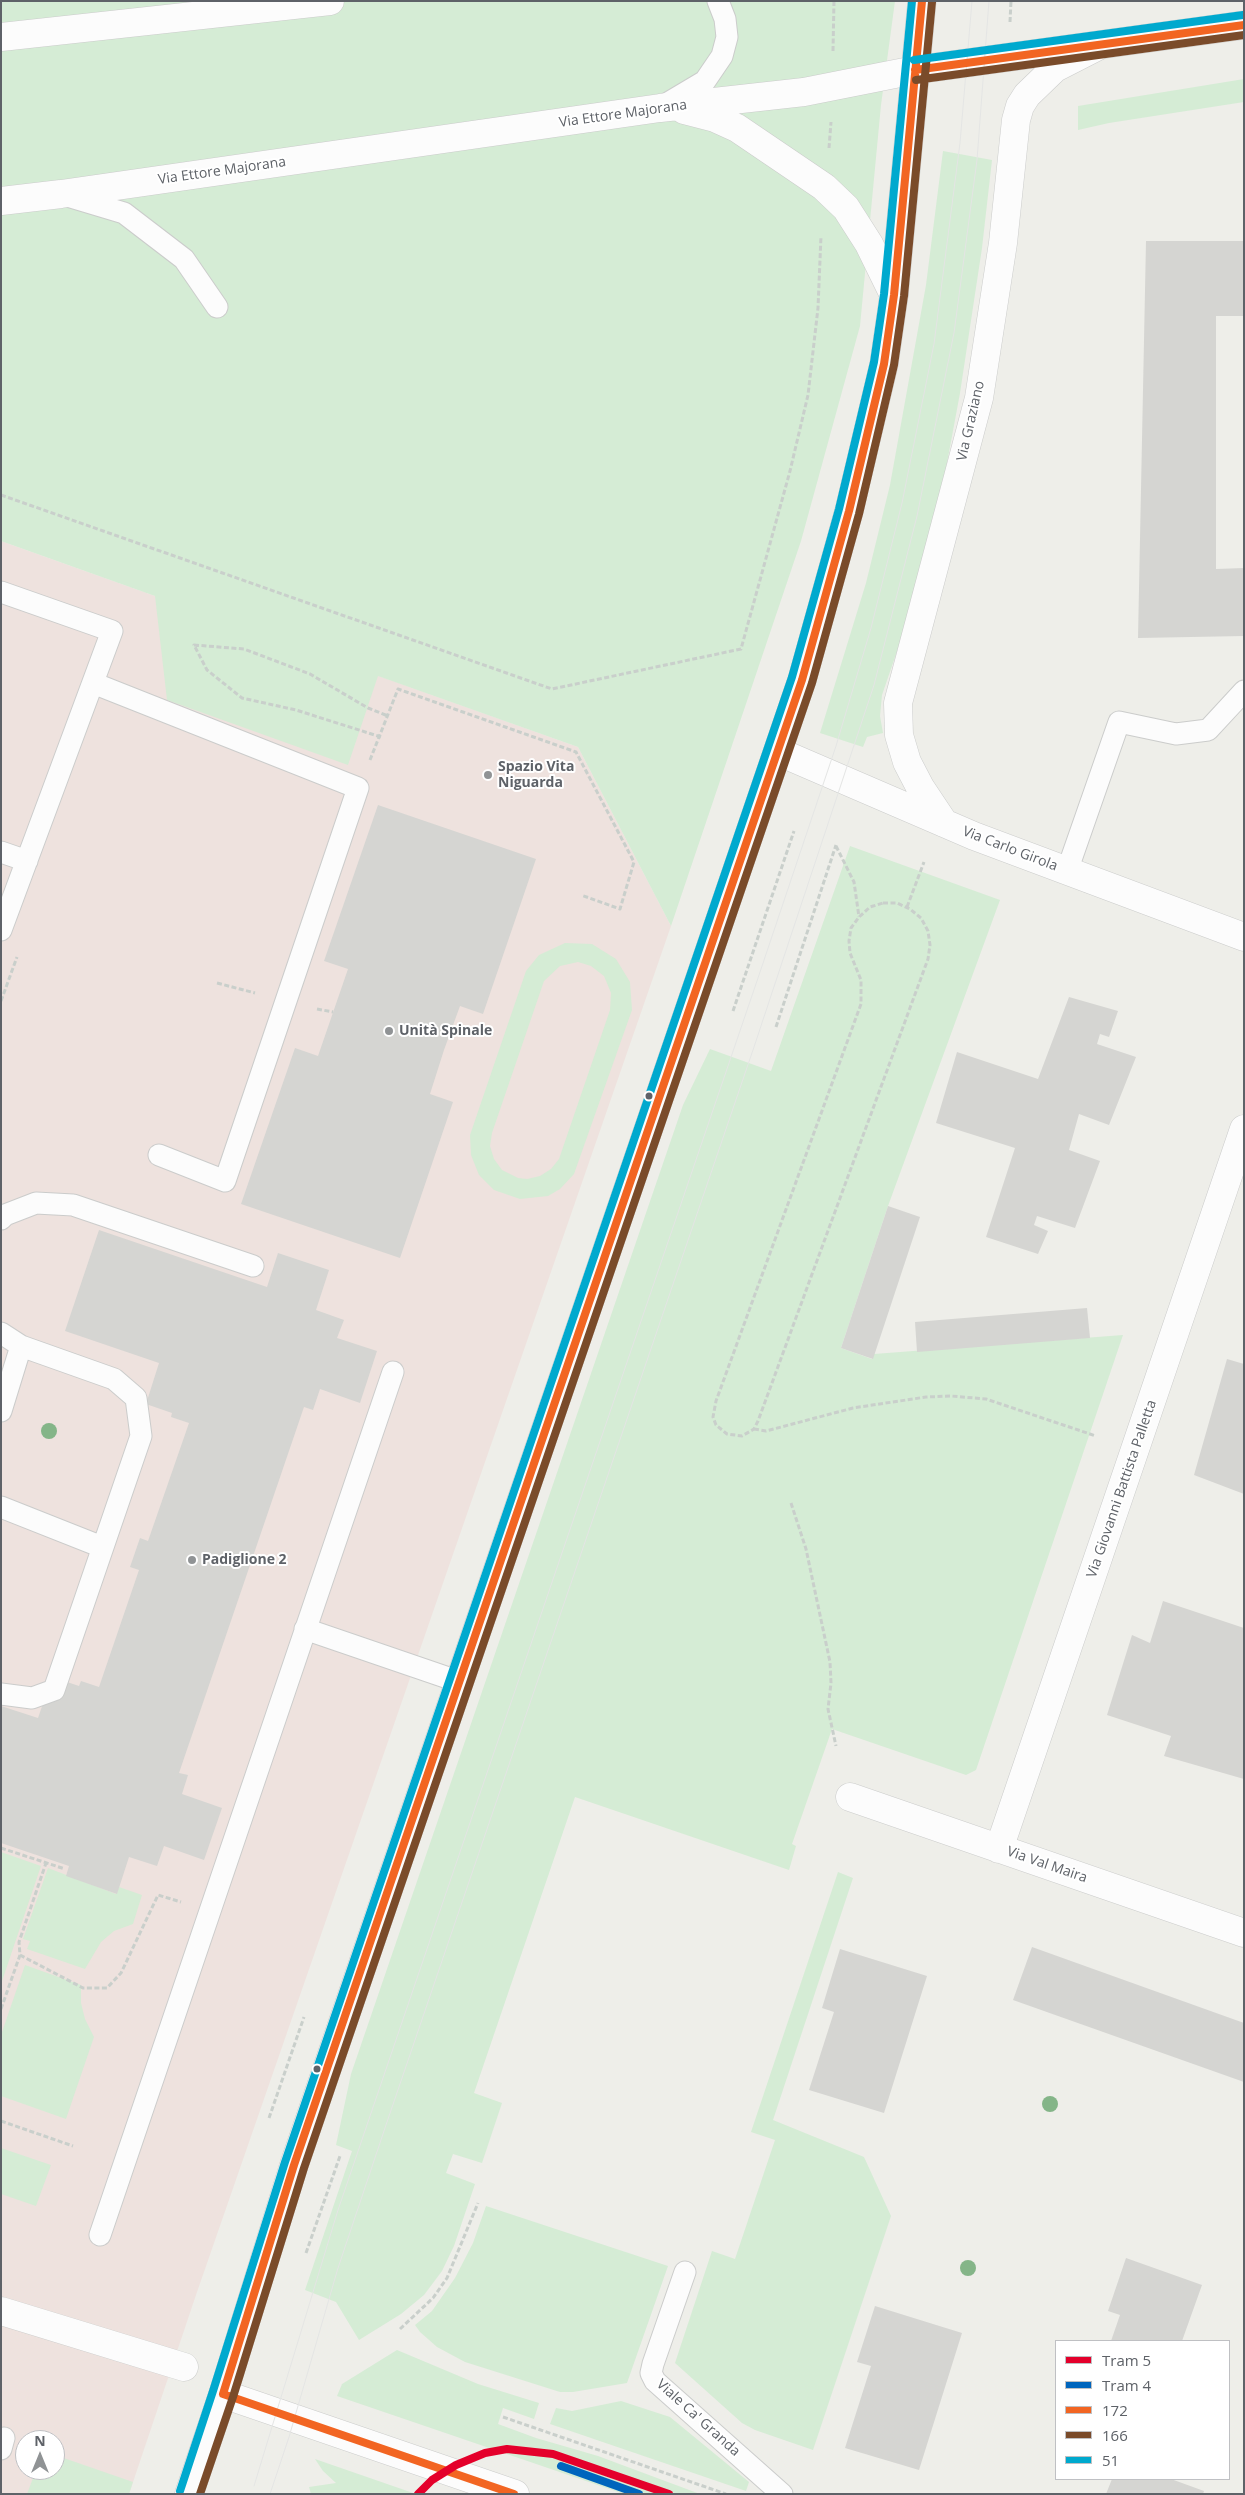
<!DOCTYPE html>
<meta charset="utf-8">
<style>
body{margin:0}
#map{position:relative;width:1245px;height:2495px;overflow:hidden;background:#eeeee9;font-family:"Open Sans",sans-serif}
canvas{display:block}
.frame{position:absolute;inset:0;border:2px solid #5e6268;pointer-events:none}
.legend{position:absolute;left:1055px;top:2340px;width:175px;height:140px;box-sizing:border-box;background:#fff;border:1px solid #bfc0c3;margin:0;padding:6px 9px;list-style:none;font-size:15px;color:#5e6268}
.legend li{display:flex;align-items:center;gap:10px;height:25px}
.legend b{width:25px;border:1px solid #bfc0c3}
.north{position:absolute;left:15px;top:2430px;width:50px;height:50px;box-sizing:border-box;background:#fff;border:1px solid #bfc0c3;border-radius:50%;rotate:0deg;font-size:14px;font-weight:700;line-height:20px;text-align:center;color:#5e6268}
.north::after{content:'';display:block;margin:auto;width:18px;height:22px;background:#909395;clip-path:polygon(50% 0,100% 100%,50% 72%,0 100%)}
</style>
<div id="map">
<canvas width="1245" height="2495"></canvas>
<div class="frame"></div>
<ul class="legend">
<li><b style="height:6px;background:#e4002b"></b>Tram 5</li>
<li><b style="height:6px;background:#0065bd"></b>Tram 4</li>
<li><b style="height:6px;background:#f26522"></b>172</li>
<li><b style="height:6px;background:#7a4b2a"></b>166</li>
<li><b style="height:6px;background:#00a9ce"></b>51</li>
</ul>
<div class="north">N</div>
</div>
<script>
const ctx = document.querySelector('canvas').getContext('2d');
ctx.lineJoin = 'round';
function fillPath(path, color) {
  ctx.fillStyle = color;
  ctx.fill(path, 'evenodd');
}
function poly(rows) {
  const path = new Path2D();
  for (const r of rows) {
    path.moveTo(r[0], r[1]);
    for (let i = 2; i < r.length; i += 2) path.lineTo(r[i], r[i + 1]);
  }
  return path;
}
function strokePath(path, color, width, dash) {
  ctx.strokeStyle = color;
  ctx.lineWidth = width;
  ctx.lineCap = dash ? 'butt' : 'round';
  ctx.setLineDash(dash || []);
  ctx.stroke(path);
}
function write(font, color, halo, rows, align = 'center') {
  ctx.font = font + ' "Open Sans",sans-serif';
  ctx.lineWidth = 4;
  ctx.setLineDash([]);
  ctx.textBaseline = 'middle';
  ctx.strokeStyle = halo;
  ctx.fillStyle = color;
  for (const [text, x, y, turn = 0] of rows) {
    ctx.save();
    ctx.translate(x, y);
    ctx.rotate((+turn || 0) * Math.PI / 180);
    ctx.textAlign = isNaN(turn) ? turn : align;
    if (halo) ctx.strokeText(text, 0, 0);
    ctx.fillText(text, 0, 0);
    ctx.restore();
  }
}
fillPath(poly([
 [1,541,578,747,671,926,197,2292,129,2494,1,2494],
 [25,2440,55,2440,55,2470,25,2470]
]), '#eee2de');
fillPath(poly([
 [1,1,895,1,881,105,860,326,801,541,671,926,578,747,378,676,348,765,167,700,155,596,1,541],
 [1244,79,1244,102,1109,123,1078,130,1078,106],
 [943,151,992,160,982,248,960,393,944,479,906,625,882,695,880,716,883,733,867,737,863,747,820,733,866,583,890,485,926,285],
 [850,846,1000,900,888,1206,841,1348,872,1359,874,1354,1123,1335,976,1770,966,1775,832,1729,792,1844,796,1846,789,1870,575,1797,474,2093,502,2103,482,2163,453,2154,446,2173,475,2184,454,2246,442,2271,424,2295,401,2314,359,2340,336,2302,305,2290,352,2151,336,2145,351,2074,683,1105,710,1049,771,1071],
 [565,943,592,944,616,959,630,982,632,1010,574,1174,560,1189,548,1196,520,1199,494,1190,479,1175,471,1155,470,1135,526,971,539,955],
 [578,962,591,966,604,976,611,993,610,1010,559,1159,551,1169,540,1176,527,1179,518,1178,502,1170,494,1159,490,1146,492,1133,544,981,560,966],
 [1,1852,41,1866,1,1984],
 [48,1868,116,1894,119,1887,142,1895,133,1924,114,1931,101,1942,85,1969,27,1949,30,1941,23,1939],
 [838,1872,853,1878,773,2120,864,2157,891,2216,813,2450,755,2430,742,2423,675,2363,712,2251,735,2259,775,2140,751,2132],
 [25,1965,81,1985,81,2003,85,2019,94,2037,66,2119,1,2096,1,2035],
 [1,2148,51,2165,36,2206,1,2194],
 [486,2206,668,2266,627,2383,573,2392,560,2392,465,2362,437,2347,420,2332,415,2325,432,2311,455,2278,473,2243],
 [397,2350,478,2384,539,2403,534,2419,503,2408,498,2424,536,2438,598,2456,700,2494,624,2494,337,2396,342,2384],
 [621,2401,670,2417,749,2482,746,2491,550,2424,556,2408,572,2411],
 [55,2455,133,2482,129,2494,27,2494,36,2470,55,2470],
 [315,2459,416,2494,311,2494,309,2487,336,2483,323,2471]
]), '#d5ecd5');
fillPath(poly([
 [1146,241,1244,241,1244,316,1216,316,1216,569,1244,568,1244,636,1138,638],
 [378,805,536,859,483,1014,460,1006,444,1050,430,1094,453,1102,400,1258,241,1204,295,1048,318,1056,348,969,324,961],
 [1069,997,1118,1011,1109,1037,1100,1034,1097,1044,1136,1057,1109,1125,1079,1114,1069,1150,1100,1161,1075,1228,1037,1216,1034,1225,1048,1231,1038,1254,986,1237,1015,1148,936,1123,957,1052,1038,1079],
 [888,1206,920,1217,873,1359,841,1348],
 [99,1230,267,1287,278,1253,329,1270,316,1310,344,1320,337,1338,377,1351,360,1403,320,1389,313,1410,304,1407,179,1773,188,1775,182,1794,222,1808,204,1860,164,1846,157,1866,129,1857,117,1894,66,1876,69,1866,1,1843,1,1706,38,1718,52,1677,79,1686,81,1681,99,1687,139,1570,130,1567,140,1538,148,1541,189,1423,171,1417,172,1413,146,1404,159,1363,65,1331],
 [1087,1308,1090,1338,917,1352,915,1322],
 [1227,1359,1244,1364,1244,1494,1194,1475],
 [1163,1601,1244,1628,1244,1779,1164,1756,1171,1736,1107,1715,1132,1635,1150,1643],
 [1032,1947,1244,2023,1244,2082,1013,2000],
 [840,1949,927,1976,884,2113,809,2090,834,2012,822,2008],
 [1126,2258,1202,2285,1182,2341,1111,2341,1120,2315,1108,2311],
 [875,2306,962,2333,919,2470,845,2448,871,2366,857,2362],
 [1112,2479,1171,2479,1204,2491,1203,2494,1106,2494]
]), '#d5d5d2');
const service = poly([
 [663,106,705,81,722,56,727,37,725,19,718,1],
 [64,195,124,213,184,259,217,307],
 [1,592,112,631,1,930],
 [93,683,358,788,225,1181,159,1155],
 [1,852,27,861],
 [1067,871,1119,722,1176,734,1208,730,1244,691],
 [1,1219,5,1215,36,1203,73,1205,253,1266],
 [1,1333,21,1346,114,1379,136,1398,141,1436,54,1690,32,1698,1,1694],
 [1,1411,21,1346],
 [1,1507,102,1547],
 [305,1629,460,1682],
 [100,2235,393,1372],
 [685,2272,653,2364,651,2373,655,2381,782,2494],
 [1,2449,4,2438]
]);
const pedestrian = poly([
 [1,2311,184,2367]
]);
const minor = poly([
 [915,70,1244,25],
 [779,752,974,836,1244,937],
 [944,823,920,787,907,762,899,735,898,703,979,398,1003,243,1016,120,1020,106,1027,95,1055,68,1100,45],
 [850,1797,1244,1933],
 [999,1849,1244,1129]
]);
const tertiary = poly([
 [1,37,330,1],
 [684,110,715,118,737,128,824,187,846,208,869,244,894,295],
 [1,201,61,194,660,108,804,92,915,70],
 [223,2394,515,2494]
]);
const secondary = poly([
 [189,2494,223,2394,294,2165,802,680,849,511,884,364,894,295,922,1]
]);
strokePath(service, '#cbcccb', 23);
strokePath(pedestrian, '#cbcccb', 29);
strokePath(minor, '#cbcccb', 29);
strokePath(tertiary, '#cbcccb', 29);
strokePath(secondary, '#cacbca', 29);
strokePath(poly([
 [1010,22,1011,1],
 [833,51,834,1],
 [829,148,831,122],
 [1,495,552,689,741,649,790,471,808,395,818,308,821,236],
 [381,737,296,710,242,698,207,670,194,645,244,649,310,674,368,708,388,716],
 [370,760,398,689,576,752,634,862,620,909,581,895],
 [836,846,854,882,859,917],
 [883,903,897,903,910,909,921,918,928,931,930,945,928,959,758,1421,754,1429,742,1436,727,1434,716,1425,713,1417,716,1401,861,1004,861,980,850,953,849,941,851,928,859,917,870,907,883,903],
 [907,907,924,862],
 [217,983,255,993],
 [1,1001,17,957],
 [317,1009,333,1012],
 [733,1011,794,831],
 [776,1027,836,845],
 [754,1429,766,1431,853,1408,926,1397,951,1396,986,1399,1096,1436],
 [791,1503,806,1549,830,1662,831,1683,828,1709,836,1746],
 [1,1848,65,1869],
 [20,1955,83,1988,107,1988,121,1973,158,1895,181,1902],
 [1,2009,20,1955,19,1942,46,1863],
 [269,2118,304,2017],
 [1,2121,73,2146],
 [306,2253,340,2156],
 [400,2329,433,2298,447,2278,478,2203],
 [503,2417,726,2494]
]), '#c9cfcb', 3, [5, 2.5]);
strokePath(service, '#fcfcfc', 21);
strokePath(pedestrian, '#fcfcfc', 28);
strokePath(minor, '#fcfcfc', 28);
strokePath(tertiary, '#fcfcfc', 28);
strokePath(secondary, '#fcfcfc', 28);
strokePath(poly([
 [254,2486,338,2210,758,978,836,746,871,628,902,503,934,344,960,143,972,1],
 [270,2494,289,2437,338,2268,387,2122,754,1047,874,685,917,516,954,333,977,160,989,1]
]), '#e4e5e4', 1);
strokePath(poly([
 [915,70,1244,25],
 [223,2394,294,2165,802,680,849,511,884,364,894,295,922,1],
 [223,2394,514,2494]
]), '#f26522', 8);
strokePath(poly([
 [916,80,1244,35],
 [200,2494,233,2397,304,2168,812,683,859,514,894,365,904,296,932,2]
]), '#7a4b2a', 8);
strokePath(poly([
 [914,60,1243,15],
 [180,2491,213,2391,285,2162,792,677,839,509,874,362,884,294,912,1]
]), '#00a9ce', 8);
strokePath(poly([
 [418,2494,432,2480,456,2465,485,2453,507,2449,553,2454,669,2494]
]), '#e4002b', 8);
strokePath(poly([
 [561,2466,639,2494]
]), '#0065bd', 8);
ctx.fillStyle = '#84b588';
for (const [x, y] of [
 [49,1431],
 [1050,2104],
 [968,2268]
]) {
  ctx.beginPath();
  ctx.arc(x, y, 8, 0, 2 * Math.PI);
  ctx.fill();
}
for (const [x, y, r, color] of [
 [488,775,5,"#909395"],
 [389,1031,5,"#909395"],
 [649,1096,4.5,"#5e6268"],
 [192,1560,5,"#909395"],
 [317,2069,4.5,"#5e6268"]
]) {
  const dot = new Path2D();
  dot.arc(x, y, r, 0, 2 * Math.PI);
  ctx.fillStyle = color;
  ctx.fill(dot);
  strokePath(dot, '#fff', 2);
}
write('14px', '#5e6268', '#fff', [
 ["Via Ettore Majorana",623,114,-8],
 ["Via Ettore Majorana",222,171,-8],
 ["Via Graziano",971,421,-77],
 ["Via Carlo Girola",1010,849,21],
 ["Via Giovanni Battista Palletta",1122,1489,-71],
 ["Via Val Maira",1047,1865,19],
 ["Viale Ca' Granda",698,2418,42]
]);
write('bold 14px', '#5e6268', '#fff', [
 ["Spazio Vita",498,767],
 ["Niguarda",498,783],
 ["Unità Spinale",399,1031],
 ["Padiglione 2",202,1560]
], 'left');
</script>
